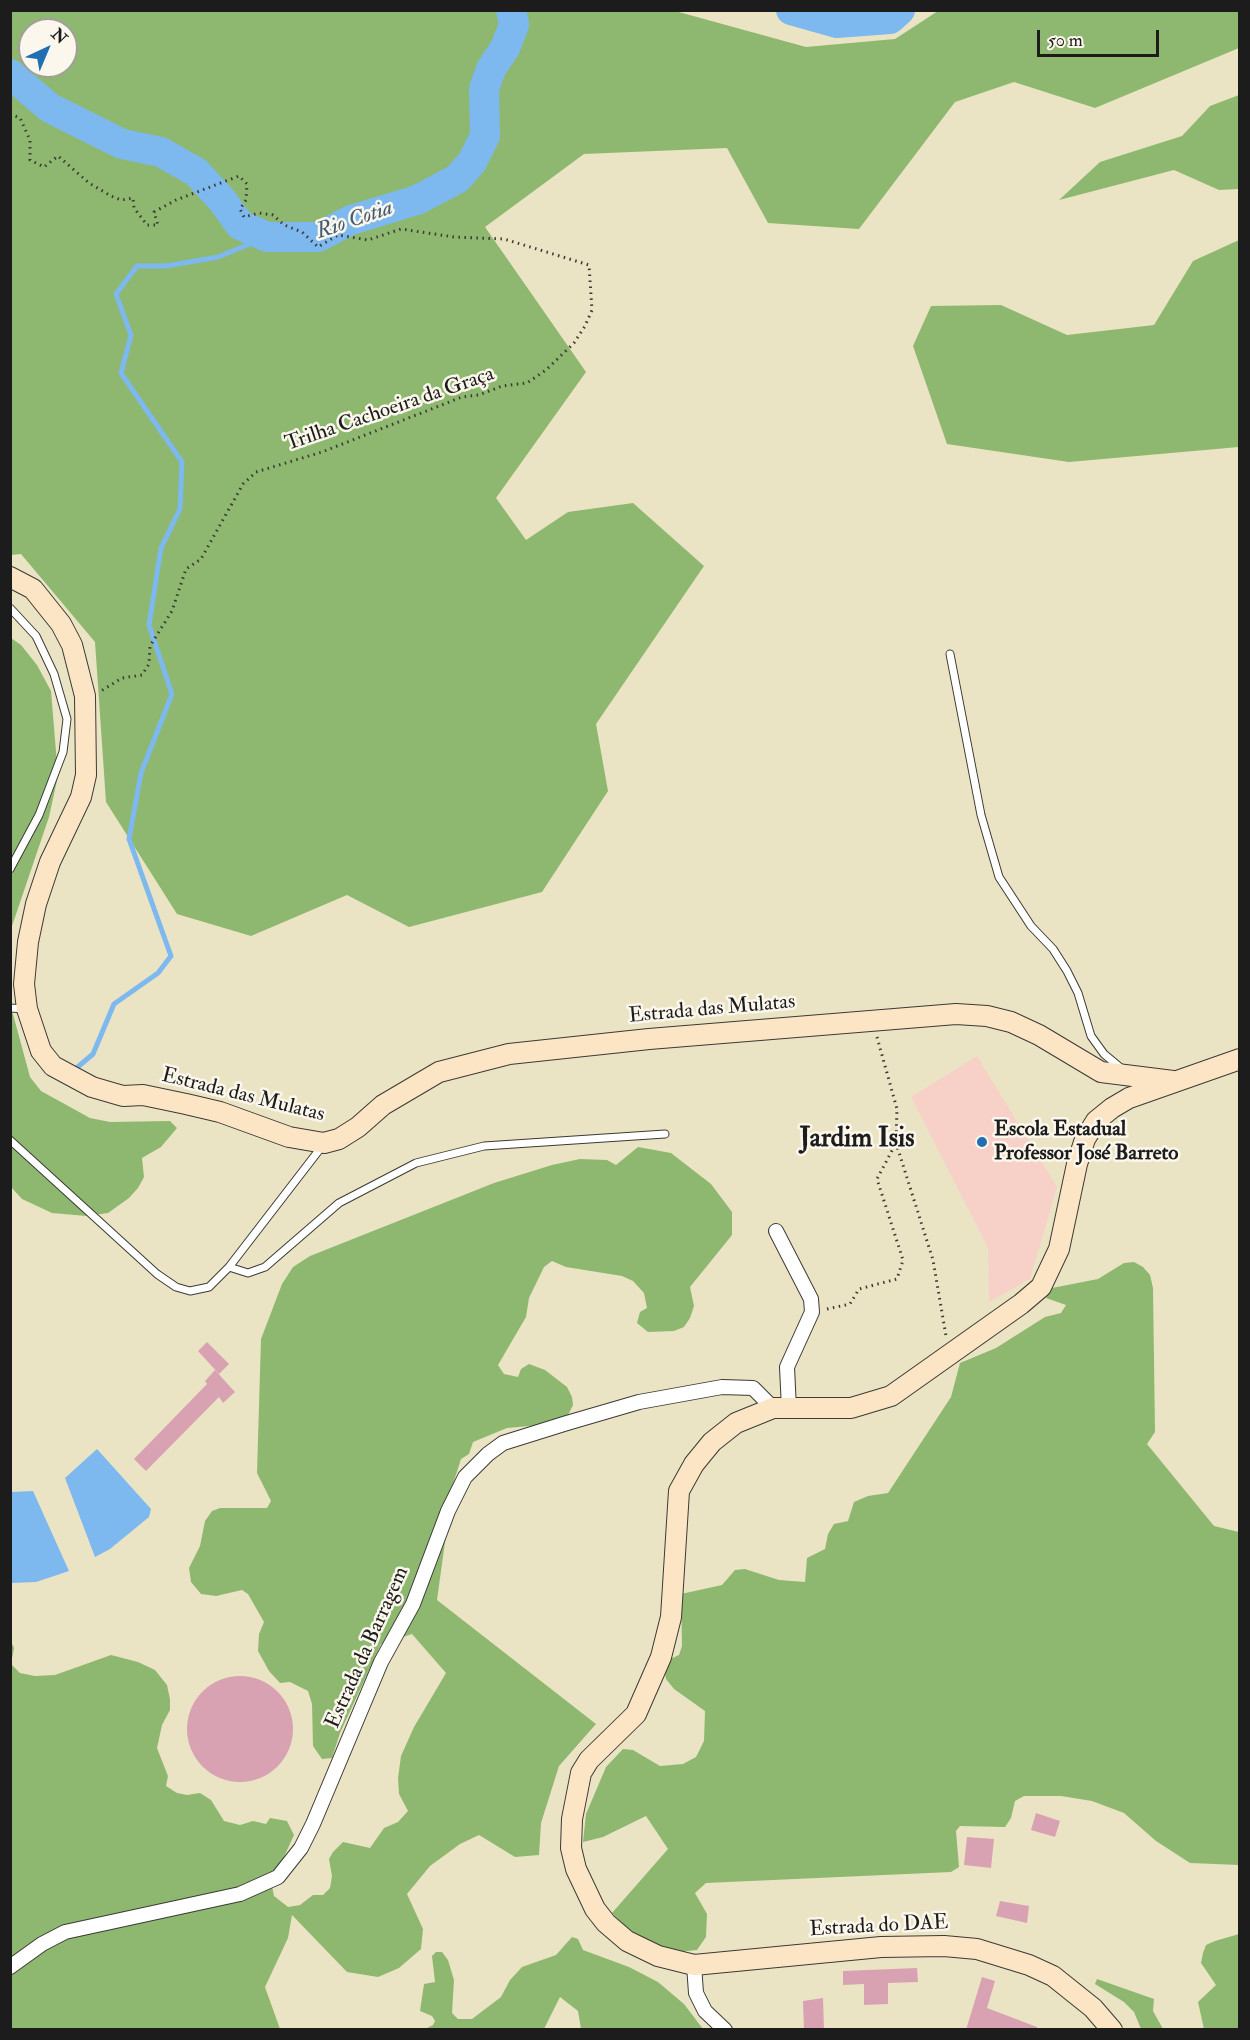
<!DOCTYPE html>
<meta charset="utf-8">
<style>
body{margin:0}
#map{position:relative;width:1250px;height:2040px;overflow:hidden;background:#ebe4c4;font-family:"IM FELL Double Pica",serif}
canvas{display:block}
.frame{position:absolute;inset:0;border:12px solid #1c1c1c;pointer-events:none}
.north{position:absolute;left:18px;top:18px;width:60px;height:60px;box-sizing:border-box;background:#fbf7ec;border:2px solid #a29f99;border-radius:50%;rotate:44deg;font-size:16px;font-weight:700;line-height:24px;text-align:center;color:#1c1c1c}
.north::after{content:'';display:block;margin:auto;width:21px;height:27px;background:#1f6fb2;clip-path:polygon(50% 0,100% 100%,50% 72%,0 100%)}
.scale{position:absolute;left:1037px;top:30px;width:122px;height:27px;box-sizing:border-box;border:3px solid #1c1c1c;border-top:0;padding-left:8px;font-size:18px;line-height:21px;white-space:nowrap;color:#1c1c1c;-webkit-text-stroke:4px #fbf7ec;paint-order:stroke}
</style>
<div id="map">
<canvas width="1250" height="2040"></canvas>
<div class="frame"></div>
<div class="north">N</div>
<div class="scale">50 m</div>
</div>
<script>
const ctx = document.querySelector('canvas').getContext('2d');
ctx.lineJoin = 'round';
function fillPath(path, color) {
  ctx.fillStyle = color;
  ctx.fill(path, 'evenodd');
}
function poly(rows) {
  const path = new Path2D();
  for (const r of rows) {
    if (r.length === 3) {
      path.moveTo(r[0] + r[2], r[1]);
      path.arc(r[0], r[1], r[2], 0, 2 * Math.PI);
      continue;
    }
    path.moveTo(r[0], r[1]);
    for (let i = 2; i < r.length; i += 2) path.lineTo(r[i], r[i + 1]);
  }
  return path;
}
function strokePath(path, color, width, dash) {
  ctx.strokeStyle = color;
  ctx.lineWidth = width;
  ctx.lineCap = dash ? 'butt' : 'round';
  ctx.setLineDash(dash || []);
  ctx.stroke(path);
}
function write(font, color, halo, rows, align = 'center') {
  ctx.font = font + ' "IM FELL Double Pica",serif';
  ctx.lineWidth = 5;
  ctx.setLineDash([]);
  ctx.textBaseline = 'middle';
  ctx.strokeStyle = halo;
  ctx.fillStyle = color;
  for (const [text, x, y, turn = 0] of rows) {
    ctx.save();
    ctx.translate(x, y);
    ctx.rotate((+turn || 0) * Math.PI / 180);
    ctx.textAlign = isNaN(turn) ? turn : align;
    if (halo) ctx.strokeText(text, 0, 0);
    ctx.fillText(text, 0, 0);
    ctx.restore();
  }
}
fillPath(poly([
 [977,1056,1057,1187,1030,1279,989,1302,988,1248,911,1097]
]), '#f7d1c8');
fillPath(poly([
 [1239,10,1239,48,1095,108,1014,82,955,102,859,229,768,223,727,148,584,154,485,227,586,372,496,498,526,540,568,512,633,503,704,566,596,724,608,791,542,892,409,927,347,895,251,936,177,914,106,802,95,642,21,554,11,555,11,11,675,11,806,47,895,39,938,11],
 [30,30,66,30,66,66,30,66],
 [1239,95,1239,189,1219,190,1174,170,1059,200,1100,162,1182,136,1210,106],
 [1239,240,1239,447,1069,462,947,444,913,346,931,306,1001,305,1067,335,1154,325,1193,261],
 [11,638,21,645,37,665,51,691,58,776,49,817,11,929],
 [10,1003,30,1077,41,1091,90,1118,110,1122,170,1121,177,1128,161,1147,142,1158,144,1177,138,1188,129,1198,108,1213,87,1216,52,1213,22,1199,11,1187],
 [638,1147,671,1153,711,1184,732,1212,732,1235,690,1287,694,1306,690,1318,684,1327,674,1331,648,1332,637,1323,640,1312,647,1308,644,1293,633,1281,622,1276,566,1267,552,1261,544,1267,529,1298,526,1317,498,1365,504,1374,518,1377,521,1369,529,1364,545,1370,567,1387,572,1397,573,1405,567,1417,541,1425,507,1428,473,1442,469,1454,461,1459,453,1484,437,1600,596,1724,559,1766,541,1823,539,1855,515,1857,479,1835,460,1844,430,1866,407,1894,423,1929,421,1949,399,1968,378,1977,347,1972,292,1915,288,1938,265,1987,280,2029,11,2029,10,1639,14,1648,11,1664,20,1673,35,1676,55,1675,111,1655,138,1662,155,1670,167,1685,170,1699,170,1710,162,1725,157,1748,168,1776,166,1786,177,1793,187,1795,200,1793,211,1800,224,1821,240,1825,253,1821,266,1824,270,1818,287,1821,294,1835,283,1859,270,1876,274,1896,288,1907,300,1905,313,1895,323,1895,330,1888,332,1876,329,1859,333,1852,343,1842,370,1848,384,1828,398,1822,408,1811,399,1794,398,1778,401,1756,414,1727,446,1673,412,1634,381,1644,340,1733,332,1758,322,1759,313,1746,312,1704,308,1691,290,1682,280,1683,269,1671,258,1651,259,1634,264,1622,248,1594,242,1590,216,1596,201,1594,191,1582,189,1568,200,1546,205,1521,212,1511,220,1508,267,1508,271,1501,257,1473,261,1339,282,1284,293,1267,310,1256,494,1183,552,1165,580,1159,607,1160,616,1165],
 [1134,1262,1143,1267,1150,1275,1153,1288,1155,1432,1147,1444,1214,1526,1239,1532,1239,1865,1190,1863,1156,1841,1124,1813,1092,1801,1061,1796,1024,1796,1015,1801,1011,1818,1005,1827,960,1826,956,1831,959,1867,951,1872,706,1883,695,1893,707,1914,706,1937,697,1950,667,1953,640,1942,612,1913,668,1849,646,1816,603,1837,583,1842,586,1814,606,1767,623,1749,633,1750,660,1766,683,1764,696,1757,704,1741,705,1711,674,1689,666,1679,664,1668,670,1659,679,1655,682,1646,681,1594,722,1585,735,1570,745,1569,779,1580,805,1582,807,1558,825,1549,828,1534,834,1524,848,1521,854,1502,868,1496,888,1493,951,1397,960,1363,996,1348,1045,1317,1061,1313,1066,1305,1046,1298,1052,1288,1098,1279,1124,1263],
 [1239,1934,1239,2029,1204,2029,1198,2002,1216,1985,1201,1963,1203,1953,1206,1945,1215,1941],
 [572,1937,578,1939,583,1950,629,1967,658,1982,684,2004,703,2029,581,2029,578,2011,560,1997,544,2029,425,2029,433,2025,435,2021,432,2016,420,2011,424,1984,435,1982,432,1956,436,1952,442,1952,448,1960,454,1980,452,2013,458,2019,472,2019,501,1997,510,1980,522,1967,556,1955],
 [1097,1979,1154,1999,1153,2011,1163,2029,1141,2029,1134,2012,1124,2002,1095,1984]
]), '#8eb86f');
fillPath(poly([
 [97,1449,151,1509,149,1517,110,1549,95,1557,65,1478],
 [33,1491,69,1571,36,1582,11,1583,11,1492]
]), '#7db8ef');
strokePath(poly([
 [73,1071,93,1054,114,1004,158,973,171,956,129,839,141,773,172,694,149,625,161,548,180,509,182,462,121,373,131,335,116,294,137,266,166,266,218,257,267,237]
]), '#7db8ef', 5);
strokePath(poly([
 [791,10,837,23,890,19,900,10],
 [10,74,50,108,122,144,161,152,196,172,222,200,240,225,267,237,318,237,351,220,417,200,457,179,472,162,485,136,484,89,491,69,505,48,514,25,511,10]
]), '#7db8ef', 30);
fillPath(poly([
 [207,1342,229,1364,219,1374,198,1351],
 [215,1370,235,1392,223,1403,219,1397,146,1471,134,1459,207,1384,205,1381],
 [240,1729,53],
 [1036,1813,1060,1821,1055,1837,1031,1830],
 [967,1837,994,1839,991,1868,964,1865],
 [1000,1901,1029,1906,1027,1923,996,1916],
 [917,1968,918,1982,888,1983,888,2004,864,2005,864,1984,843,1985,843,1971],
 [982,1977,995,1981,987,2008,1037,2027,1037,2030,966,2030],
 [823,1998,824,2030,804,2030,803,2001]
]), '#d9a2b3');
const lane = poly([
 [10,608,36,636,54,674,67,719,63,752,39,815,10,869],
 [950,654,981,815,999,877,1031,926,1053,949,1067,971,1078,993,1091,1036,1104,1054,1122,1069],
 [10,1008,26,1009],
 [10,1140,157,1274,176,1287,190,1291,209,1287,229,1267,323,1145],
 [229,1267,248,1273,265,1267,339,1203,416,1163,484,1146,665,1134]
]);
const street = poly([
 [776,1231,811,1299,812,1312,787,1367,789,1409],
 [694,1965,696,1993,705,2011,725,2030],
 [10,1967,42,1944,65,1932,240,1894,278,1877,301,1848,313,1824,381,1662,413,1604,448,1511,465,1477,488,1454,503,1443,567,1423,639,1402,722,1387,753,1388,773,1408]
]);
const secondary = poly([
 [10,577,33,589,61,624,72,645,85,696,86,775,81,797,50,862,36,904,28,942,24,984,27,1009,41,1051,53,1066,92,1087,123,1096,143,1095,186,1104,220,1112,289,1137,324,1143,339,1139,358,1127,383,1105,439,1072,509,1054,649,1039,956,1014,987,1016,1011,1022,1039,1035,1101,1072,1173,1081],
 [1112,2030,1093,2008,1053,1976,1029,1965,977,1949,944,1946,881,1947,694,1965,658,1956,627,1941,606,1923,595,1909,576,1869,571,1848,572,1819,581,1773,589,1760,636,1714,661,1657,671,1617,679,1491,694,1464,712,1442,736,1423,773,1408,851,1408,891,1396,1021,1304,1041,1287,1059,1249,1077,1164,1085,1139,1096,1121,1112,1108,1129,1098,1240,1059]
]);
strokePath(lane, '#3b3a35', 9);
strokePath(street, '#3b3a35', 16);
strokePath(secondary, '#3b3a35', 22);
strokePath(poly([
 [10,114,20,118,30,140,30,160,44,167,58,156,89,183,111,196,121,200,133,198,134,208,147,225,158,225,154,212,176,200,239,176,247,184,246,200,240,209,244,217,259,213,273,215,284,225,302,232,318,247,338,235,368,240,401,229,454,237,504,239,589,265,592,310,585,326,574,343,546,370,527,383,502,386,479,395,462,397,322,452,256,472,243,484,201,559,186,569,172,611,150,646,149,664,142,675,122,678,101,691],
 [877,1037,897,1109,896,1143,933,1260,946,1336],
 [827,1309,850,1304,859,1289,897,1279,903,1260,877,1179,896,1143]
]), '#3b3a35', 3, [1.5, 4.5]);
strokePath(lane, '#fff', 7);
strokePath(street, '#fff', 14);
strokePath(secondary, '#fce5c4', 20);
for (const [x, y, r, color] of [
 [982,1142,6,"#1f6fb2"]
]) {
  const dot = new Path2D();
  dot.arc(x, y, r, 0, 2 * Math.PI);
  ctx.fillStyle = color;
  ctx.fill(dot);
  strokePath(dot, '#fbf7ec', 2);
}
write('21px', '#1c1c1c', '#fbf7ec', [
 ["Trilha Cachoeira da Graça",390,410,-19],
 ["Estrada das Mulatas",712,1010,-5],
 ["Estrada das Mulatas",243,1096,14],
 ["Estrada da Barragem",368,1648,-66],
 ["Estrada do DAE",879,1927,-3]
]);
write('bold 21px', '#1c1c1c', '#fbf7ec', [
 ["Escola Estadual",994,1130],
 ["Professor José Barreto",994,1154]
], 'left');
write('italic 22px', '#435a70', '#fbf7ec', [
 ["Rio Cotia",355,221,-19]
]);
write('bold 27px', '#1c1c1c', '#fbf7ec', [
 ["Jardim Isis",857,1140]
]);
</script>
